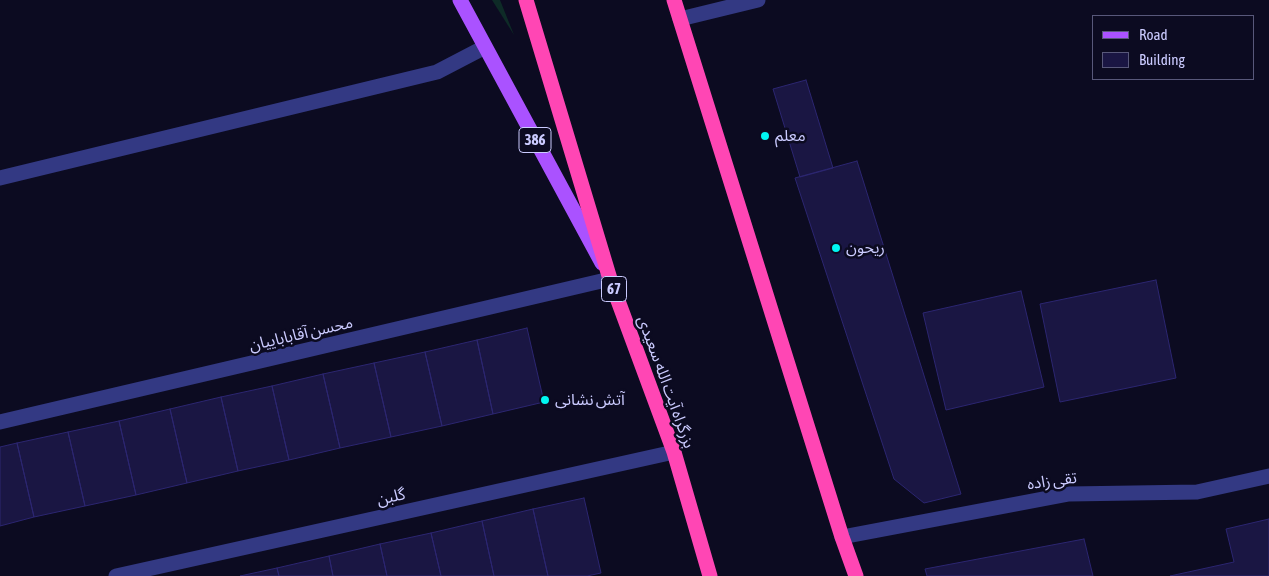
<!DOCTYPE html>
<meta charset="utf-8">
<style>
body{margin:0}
#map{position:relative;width:1269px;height:576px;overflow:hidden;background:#0c0b21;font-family:"Asap Condensed",sans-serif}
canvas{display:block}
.legend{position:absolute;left:1092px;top:15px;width:162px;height:65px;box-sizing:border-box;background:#0c0b21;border:1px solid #58587a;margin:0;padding:6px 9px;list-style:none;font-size:15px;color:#cbcbff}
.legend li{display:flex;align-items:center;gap:10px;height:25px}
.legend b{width:25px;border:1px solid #58587a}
</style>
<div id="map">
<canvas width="1269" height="576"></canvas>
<ul class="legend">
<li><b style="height:6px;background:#aa52ff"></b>Road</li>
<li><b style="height:14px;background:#1a1643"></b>Building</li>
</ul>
</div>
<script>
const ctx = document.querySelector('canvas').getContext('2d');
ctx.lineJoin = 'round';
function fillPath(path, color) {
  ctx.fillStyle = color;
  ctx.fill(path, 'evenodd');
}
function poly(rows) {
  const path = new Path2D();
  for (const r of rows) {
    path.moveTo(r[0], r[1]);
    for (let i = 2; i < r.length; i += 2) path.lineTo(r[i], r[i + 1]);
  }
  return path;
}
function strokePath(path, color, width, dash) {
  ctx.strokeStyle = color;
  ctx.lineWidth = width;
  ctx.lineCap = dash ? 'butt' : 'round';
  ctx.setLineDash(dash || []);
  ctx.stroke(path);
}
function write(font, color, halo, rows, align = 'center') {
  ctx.font = font + ' "Asap Condensed","Noto Sans Arabic",sans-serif';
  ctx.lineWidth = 5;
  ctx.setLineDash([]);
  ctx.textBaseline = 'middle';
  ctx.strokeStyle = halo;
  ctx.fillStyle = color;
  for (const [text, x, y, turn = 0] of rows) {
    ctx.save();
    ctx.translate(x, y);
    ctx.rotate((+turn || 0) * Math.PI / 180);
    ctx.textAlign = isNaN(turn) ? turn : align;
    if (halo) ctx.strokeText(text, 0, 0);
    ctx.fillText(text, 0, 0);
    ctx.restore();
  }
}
fillPath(poly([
 [492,0,500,0,514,35]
]), '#0e2b27');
const building = poly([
 [806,80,833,168,800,177,773,89,806,80],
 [857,161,961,494,924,503,894,479,795,178,857,161],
 [1156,280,1176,378,1060,402,1040,304,1156,280],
 [1021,291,1044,387,946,410,923,313,1021,291],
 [527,328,544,402,493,414,477,340,527,328],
 [477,340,493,414,442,426,425,352,477,340],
 [425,352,442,426,391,437,374,363,425,352],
 [374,363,391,437,340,448,323,374,374,363],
 [323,374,340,448,289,460,272,386,323,374],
 [272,386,289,460,238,471,221,397,272,386],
 [221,397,238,471,187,483,170,409,221,397],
 [170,409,187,483,136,495,119,421,170,409],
 [119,421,136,495,85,506,68,432,119,421],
 [68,432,85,506,34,517,17,443,68,432],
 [17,443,34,517,0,526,0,447,17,443],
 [584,498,601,573,587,576,548,576,533,509,584,498],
 [533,509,548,576,494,576,482,521,533,509],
 [1269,519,1269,576,1170,576,1234,562,1226,529,1269,519],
 [482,521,494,576,441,576,431,533,482,521],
 [431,533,441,576,387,576,380,544,431,533],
 [1084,539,1093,576,927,576,925,569,1084,539],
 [380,544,387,576,333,576,329,556,380,544],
 [329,556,333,576,279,576,277,568,329,556],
 [277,568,279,576,240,576,277,568]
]);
fillPath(building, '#1a1643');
strokePath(building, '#2c2671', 1);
strokePath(poly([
 [680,19,758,0],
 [0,178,437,72,485,47],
 [0,422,610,279],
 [842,537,1069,494,1197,492,1269,476],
 [116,576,674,452]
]), '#333983', 15);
strokePath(poly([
 [460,0,602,263]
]), '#aa52ff', 15);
strokePath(poly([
 [526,0,610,279,674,452,710,576],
 [674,0,842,537,856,576]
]), '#ff46b4', 15);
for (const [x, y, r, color] of [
 [765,136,5,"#00f6f2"],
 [836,248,5,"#00f6f2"],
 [545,400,5,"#00f6f2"]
]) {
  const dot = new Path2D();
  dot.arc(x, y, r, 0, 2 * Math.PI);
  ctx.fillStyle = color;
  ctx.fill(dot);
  strokePath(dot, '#0c0b21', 2);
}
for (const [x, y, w] of [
 [535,140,32],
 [614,289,25]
]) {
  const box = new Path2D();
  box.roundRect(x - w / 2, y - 12.5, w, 25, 4);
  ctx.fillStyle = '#0c0b21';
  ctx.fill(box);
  strokePath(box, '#cbcbff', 1);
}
write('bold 15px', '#cbcbff', null, [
 ["386",535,140],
 ["67",614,289]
]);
write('16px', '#cbcbff', '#0c0b21', [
 ["معلم",775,136],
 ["ریحون",846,248],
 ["آتش نشانی",555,400]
], 'left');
write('16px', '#cbcbff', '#0c0b21', [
 ["محسن آقاباباییان",301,334,-13],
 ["بزرگراه آیت الله سعیدی",666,382,70],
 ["تقی زاده",1052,481,-8],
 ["گلبن",391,497,-13]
]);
</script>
